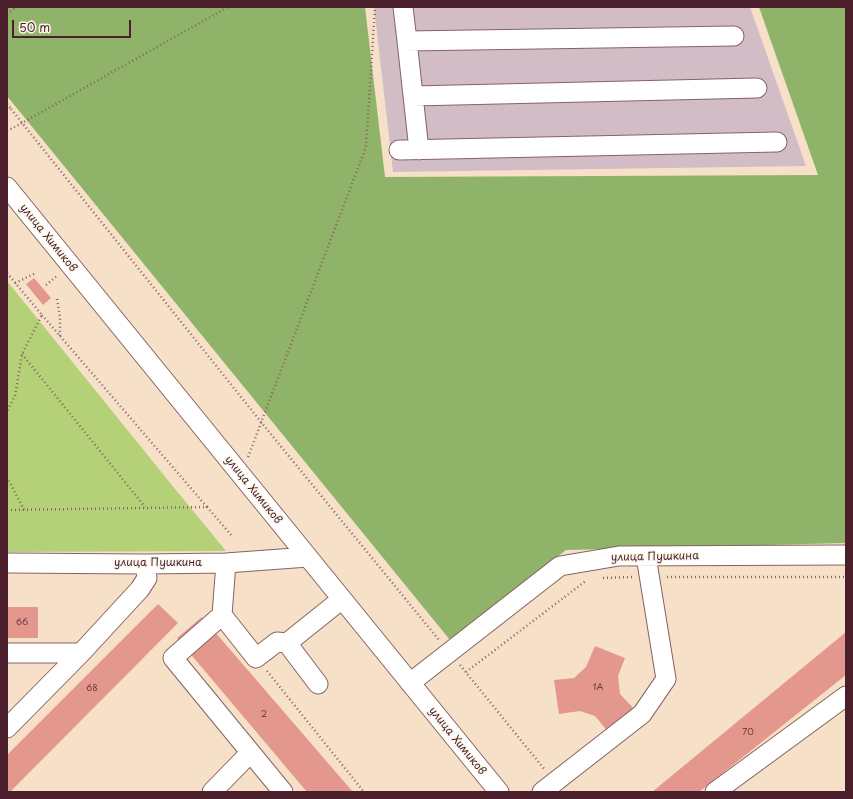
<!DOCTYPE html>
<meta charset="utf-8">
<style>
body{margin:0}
#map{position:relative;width:853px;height:799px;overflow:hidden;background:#f6e0c7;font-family:"Playpen Sans",sans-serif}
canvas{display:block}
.frame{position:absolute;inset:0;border:8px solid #4a1f2b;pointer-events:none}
.scale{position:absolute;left:12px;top:20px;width:119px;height:18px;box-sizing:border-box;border:2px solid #4a1f2b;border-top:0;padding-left:5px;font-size:12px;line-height:14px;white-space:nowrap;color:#4a1f2b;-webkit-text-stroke:3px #fbf7ec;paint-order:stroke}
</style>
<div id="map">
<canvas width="853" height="799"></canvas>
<div class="frame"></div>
<div class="scale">50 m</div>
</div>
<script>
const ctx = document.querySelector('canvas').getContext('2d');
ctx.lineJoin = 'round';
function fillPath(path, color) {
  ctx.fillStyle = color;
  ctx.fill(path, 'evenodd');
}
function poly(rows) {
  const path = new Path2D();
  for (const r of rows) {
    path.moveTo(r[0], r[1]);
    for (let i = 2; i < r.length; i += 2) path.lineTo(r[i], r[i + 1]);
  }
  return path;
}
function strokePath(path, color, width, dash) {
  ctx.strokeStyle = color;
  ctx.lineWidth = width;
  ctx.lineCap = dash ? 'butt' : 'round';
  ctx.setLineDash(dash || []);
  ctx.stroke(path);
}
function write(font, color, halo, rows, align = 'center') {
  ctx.font = font + ' "Playpen Sans",sans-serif';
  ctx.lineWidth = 3;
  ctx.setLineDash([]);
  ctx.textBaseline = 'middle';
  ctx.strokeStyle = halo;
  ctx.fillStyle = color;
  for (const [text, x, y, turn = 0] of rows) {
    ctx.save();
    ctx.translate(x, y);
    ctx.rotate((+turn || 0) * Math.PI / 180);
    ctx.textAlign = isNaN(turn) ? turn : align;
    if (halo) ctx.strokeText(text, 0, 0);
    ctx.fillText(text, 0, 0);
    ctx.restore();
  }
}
fillPath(poly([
 [374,7,750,7,806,166,393,172]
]), '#d2bdc7');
fillPath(poly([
 [7,281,171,484,226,551,7,552]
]), '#b4d177');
fillPath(poly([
 [7,7,365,7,385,177,818,175,759,7,846,7,846,543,566,550,450,640,7,96]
]), '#8fb368');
fillPath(poly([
 [34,278,51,298,43,305,26,284],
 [158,604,178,623,10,792,7,792,7,755],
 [7,607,38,607,38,638,7,638],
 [202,617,353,792,307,792,177,638],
 [846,632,846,675,699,792,652,792],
 [595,646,625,658,618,676,620,694,636,711,609,733,595,716,580,711,559,714,554,680,574,678,586,667]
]), '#e4988d');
const minor = poly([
 [403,7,407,41,419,150],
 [407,41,734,36],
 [413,96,757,88],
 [399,150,777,142],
 [7,187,499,792],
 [7,563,145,564,226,563,308,557],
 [226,563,222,615,173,658,283,792],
 [222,615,256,658,277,642,287,643],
 [7,653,81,653,7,728],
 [81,653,140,589,147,578,145,564],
 [410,683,560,566,619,556,846,555],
 [318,684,287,643,342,599],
 [212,792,250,753],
 [542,792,642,714,666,679,646,556],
 [715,792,846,696]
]);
strokePath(minor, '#866362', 21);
strokePath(poly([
 [7,14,17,7],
 [7,104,12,110],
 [11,109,261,422,439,640],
 [21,122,22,123,228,7],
 [7,131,22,123],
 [7,273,42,315,22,354,15,396,7,411],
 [15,283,36,273],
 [46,285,58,275],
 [57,299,60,317,60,336],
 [42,315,207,507],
 [22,354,145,507],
 [248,457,366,147,375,7],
 [7,477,24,510],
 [7,510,207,507,232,536],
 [667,577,846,577],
 [603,578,632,577],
 [460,665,545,770],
 [267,671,364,792],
 [466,672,587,580]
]), '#866362', 2.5, [1, 3]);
strokePath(minor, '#fff', 19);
write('9px', '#703d44', null, [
 ["66",22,623],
 ["1А",598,688],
 ["68",92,689],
 ["2",264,715],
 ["70",748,733]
]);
write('11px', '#4a1f2b', '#fbf7ec', [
 ["улица Химиков",48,238,51],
 ["улица Химиков",253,490,51],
 ["улица Пушкина",655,557,-1],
 ["улица Пушкина",158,563],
 ["улица Химиков",457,741,51]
]);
</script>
